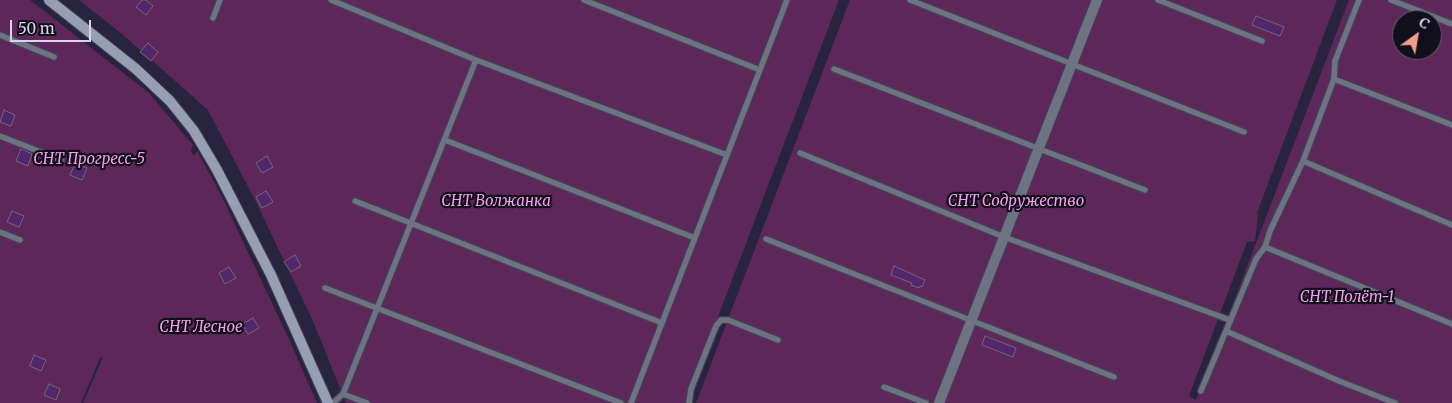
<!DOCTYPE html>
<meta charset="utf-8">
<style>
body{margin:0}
#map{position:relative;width:1452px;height:403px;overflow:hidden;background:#28233f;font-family:Merriweather,serif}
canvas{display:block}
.north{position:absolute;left:1392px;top:10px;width:50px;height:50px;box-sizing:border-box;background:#110f1b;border:1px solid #605f6d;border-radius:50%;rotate:32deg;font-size:14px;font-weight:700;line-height:20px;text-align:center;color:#d7d6e8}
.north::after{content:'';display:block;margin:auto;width:18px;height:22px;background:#f49e8a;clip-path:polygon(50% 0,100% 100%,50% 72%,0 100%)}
.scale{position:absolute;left:10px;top:20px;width:81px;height:22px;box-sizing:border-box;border:2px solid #d7d6e8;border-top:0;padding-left:6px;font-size:15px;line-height:18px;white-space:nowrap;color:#d7d6e8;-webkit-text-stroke:4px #110f1b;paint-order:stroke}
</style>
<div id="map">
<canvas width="1452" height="403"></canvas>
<div class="north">С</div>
<div class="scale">50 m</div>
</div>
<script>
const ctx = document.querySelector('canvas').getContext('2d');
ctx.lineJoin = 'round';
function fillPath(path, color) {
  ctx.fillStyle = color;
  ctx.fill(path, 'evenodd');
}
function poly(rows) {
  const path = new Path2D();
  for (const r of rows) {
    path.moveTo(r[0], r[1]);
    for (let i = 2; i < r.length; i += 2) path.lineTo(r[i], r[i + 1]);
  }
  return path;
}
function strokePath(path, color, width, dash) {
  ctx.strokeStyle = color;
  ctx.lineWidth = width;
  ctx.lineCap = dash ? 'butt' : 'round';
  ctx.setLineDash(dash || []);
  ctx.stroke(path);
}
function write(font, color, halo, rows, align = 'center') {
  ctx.font = font + ' Merriweather,serif';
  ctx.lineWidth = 4.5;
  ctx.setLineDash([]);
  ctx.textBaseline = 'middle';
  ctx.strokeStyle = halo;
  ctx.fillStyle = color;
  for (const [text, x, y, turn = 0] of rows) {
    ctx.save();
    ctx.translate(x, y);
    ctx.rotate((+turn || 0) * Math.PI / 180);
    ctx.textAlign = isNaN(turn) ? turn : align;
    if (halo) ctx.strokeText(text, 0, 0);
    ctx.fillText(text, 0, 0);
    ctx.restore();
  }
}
fillPath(poly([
 [0,0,30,0,149,93,193,145,191,151,194,156,197,151,222,197,289,339,317,403,83,403,103,357,100,358,81,403,0,403],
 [79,0,839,0,685,403,346,403,313,321,254,198,208,110,122,34],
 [850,0,1337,0,1257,213,1258,216,1255,241,1247,242,1189,396,1196,400,1349,0,1452,0,1452,403,696,403],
 [1402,20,1432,20,1432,50,1402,50]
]), '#5e2759');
const building = poly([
 [142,0,146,0,153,6,146,15,136,7,142,0],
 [1256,16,1284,27,1280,36,1252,25,1256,16],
 [148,43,158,52,151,61,140,52,148,43],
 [4,110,15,115,11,126,0,122,4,110],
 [21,149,32,154,28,166,16,161,21,149],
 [267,156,273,167,262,173,256,163,267,156],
 [75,164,87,168,82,180,70,175,75,164],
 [266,191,273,202,262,208,256,197,266,191],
 [12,211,24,216,19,227,7,222,12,211],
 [295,255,301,266,291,272,284,262,295,255],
 [894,266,925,280,922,287,920,286,919,288,911,285,912,283,891,275,894,266],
 [229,267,236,278,225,284,219,273,229,267],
 [253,318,259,328,248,334,242,324,253,318],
 [985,336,1016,348,1013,357,982,345,985,336],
 [34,355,46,360,41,371,30,366,34,355],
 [49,384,60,389,56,400,44,395,49,384]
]);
fillPath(building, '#51276a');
strokePath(building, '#746381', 1);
const lane = poly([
 [331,0,476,60,727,155],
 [584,0,760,70],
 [910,0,1244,132],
 [1158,0,1262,41],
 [1391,0,1452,24],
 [213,18,220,0],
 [0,35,54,57],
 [834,69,1145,190],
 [1334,79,1452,125],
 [0,136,61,160],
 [445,140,695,238],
 [800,153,1004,237,1230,320],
 [1303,161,1452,225],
 [355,201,662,323],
 [0,232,20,240],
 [766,239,1114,377],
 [1265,247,1452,324],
 [325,288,621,403],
 [1226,331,1339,381,1395,403],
 [884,387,926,403],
 [1201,391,1256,259,1265,247,1270,231,1303,161,1334,79,1335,61,1359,0],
 [343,394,367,403],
 [333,403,343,394,476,60],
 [631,403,787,0],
 [689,403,691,389,716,326,721,320,728,320,778,340]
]);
const street = poly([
 [939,403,1097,0]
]);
const secondary = poly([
 [49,0,136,69,170,101,194,131,217,170,271,275,328,403]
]);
strokePath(lane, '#44405a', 8);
strokePath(street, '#44405a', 12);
strokePath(secondary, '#44405a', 12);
strokePath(lane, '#6e7381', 5.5);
strokePath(street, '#6e7381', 10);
strokePath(secondary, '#959eb4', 10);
write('italic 15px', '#f79ceb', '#110f1b', [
 ["СНТ Прогресс-5",89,160],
 ["СНТ Волжанка",496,202],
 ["СНТ Содружество",1016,202],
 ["СНТ Полёт-1",1347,298],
 ["СНТ Лесное",201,328]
]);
</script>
